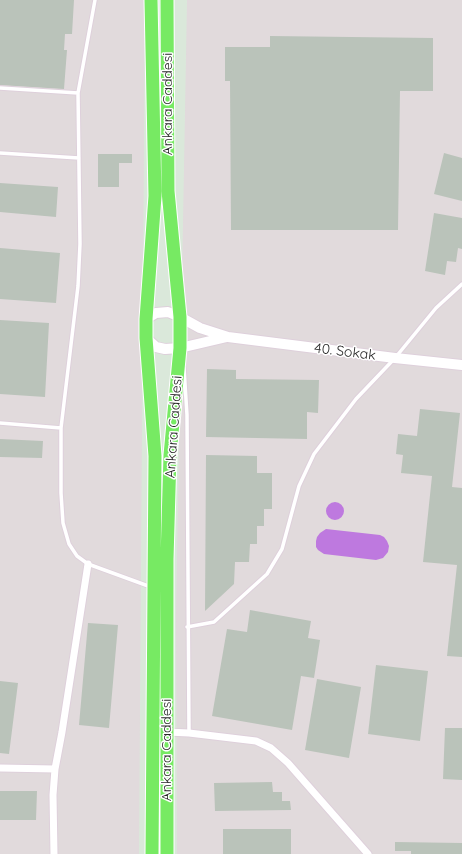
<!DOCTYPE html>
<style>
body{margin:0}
canvas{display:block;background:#dae8da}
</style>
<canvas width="462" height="854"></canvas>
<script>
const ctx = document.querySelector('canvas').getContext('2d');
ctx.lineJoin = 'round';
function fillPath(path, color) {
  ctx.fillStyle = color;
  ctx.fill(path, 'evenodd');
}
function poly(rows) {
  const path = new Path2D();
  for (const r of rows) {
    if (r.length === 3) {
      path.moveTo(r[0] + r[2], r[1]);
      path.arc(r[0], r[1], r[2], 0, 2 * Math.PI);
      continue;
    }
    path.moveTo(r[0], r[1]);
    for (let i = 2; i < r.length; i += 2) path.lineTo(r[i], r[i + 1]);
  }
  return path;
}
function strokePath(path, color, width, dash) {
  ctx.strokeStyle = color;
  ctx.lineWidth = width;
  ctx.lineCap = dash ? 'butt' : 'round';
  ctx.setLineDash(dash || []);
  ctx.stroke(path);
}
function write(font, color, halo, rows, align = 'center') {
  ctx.font = font + ' Quicksand,sans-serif';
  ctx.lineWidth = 3;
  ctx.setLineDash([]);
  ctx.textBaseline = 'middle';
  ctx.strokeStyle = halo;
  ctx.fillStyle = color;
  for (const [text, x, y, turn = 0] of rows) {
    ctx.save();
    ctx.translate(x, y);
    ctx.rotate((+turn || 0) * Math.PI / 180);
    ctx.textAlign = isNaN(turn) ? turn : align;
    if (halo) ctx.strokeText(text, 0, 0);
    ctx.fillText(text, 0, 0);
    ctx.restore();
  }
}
fillPath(poly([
 [0,0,145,0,139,854,0,854],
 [187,0,462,0,462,854,177,854,176,615]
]), '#e1dadc');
fillPath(poly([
 [335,511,9],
 [326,529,380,535,384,537,387,541,389,546,388,552,383,558,376,560,324,554,318,550,316,547,316,541,317,537,320,533]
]), '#be79df');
fillPath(poly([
 [0,0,74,0,72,34,65,34,64,50,67,50,64,89,0,85],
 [270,36,433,38,433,91,400,91,398,230,231,230,230,81,225,81,225,47,270,47],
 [444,153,462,158,462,201,434,194],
 [98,154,132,154,132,163,119,163,119,187,98,187],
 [0,183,58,187,56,217,0,212],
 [434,213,462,218,462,249,458,248,456,262,447,261,445,275,425,271],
 [0,248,60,253,56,303,0,299],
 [0,320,49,323,45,397,0,394],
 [207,369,236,370,236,379,319,380,318,413,307,412,307,439,206,437],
 [420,409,460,413,452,487,462,488,462,657,447,656,457,565,423,562,432,476,401,473,403,455,396,454,398,434,417,436],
 [0,439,43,441,42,458,0,457],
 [206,455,257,456,257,473,272,473,272,509,264,509,264,526,257,526,257,544,250,544,249,562,235,562,234,584,205,611],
 [250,610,311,621,308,638,320,640,314,678,301,676,292,730,212,716,227,629,247,632],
 [88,623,118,625,109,728,79,725],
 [376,665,428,671,420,741,368,734],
 [317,679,361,687,349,758,305,750],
 [0,681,18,683,9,754,0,753],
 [445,728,462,728,462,780,443,779],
 [272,782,273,792,282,792,282,801,290,801,291,810,215,811,214,783],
 [0,791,37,791,36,820,0,820],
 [223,829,291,829,291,854,223,854],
 [395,842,462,843,462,854,411,854,411,851,395,851]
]), '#bac3ba');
const lane = poly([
 [95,0,78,93,80,244,78,286,61,428,61,493,63,523,69,544,77,556,88,564,151,587],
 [0,88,78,93],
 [0,153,79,158],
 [184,368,187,415,189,733],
 [0,423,61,428],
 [187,627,214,622,267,574,282,549,299,486,314,454,356,399,395,358,436,308,462,284]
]);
const street = poly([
 [167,732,189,733,256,741,271,748,288,763,368,854],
 [0,768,55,769],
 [54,854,53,795,55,769,62,732,88,564]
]);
const secondary = poly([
 [146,319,156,313,168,312,180,317,200,328,228,337,395,358,462,365],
 [146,338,156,347,165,349,180,348,227,337]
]);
const highway = poly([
 [151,0,155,196,146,319,146,338,155,456,152,854],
 [167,854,167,559,170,455,180,348,180,317,168,191,167,0]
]);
strokePath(lane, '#ded0db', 5.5);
strokePath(street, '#ded0db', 9);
strokePath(secondary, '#ded0db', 12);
strokePath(highway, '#fff', 15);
strokePath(lane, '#fff', 3.5);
strokePath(street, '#fff', 7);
strokePath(secondary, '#fff', 10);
strokePath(highway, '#77ea63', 13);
write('14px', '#272727', '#fff', [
 ["Ankara Caddesi",168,104,-90],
 ["40. Sokak",345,352,7],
 ["Ankara Caddesi",174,427,-86],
 ["Ankara Caddesi",167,750,-90]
]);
</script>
